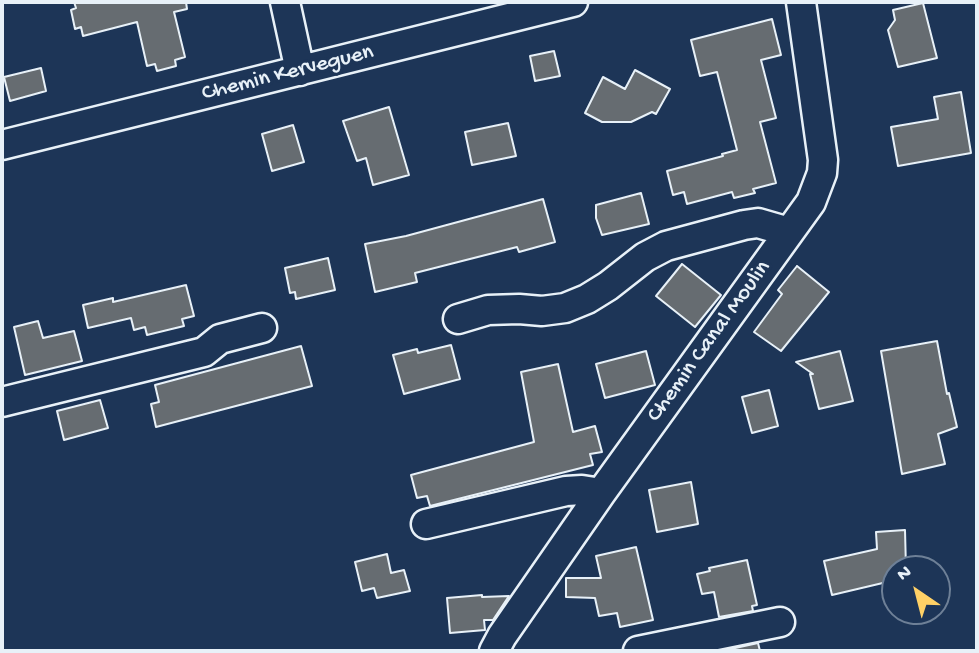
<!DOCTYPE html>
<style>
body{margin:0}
#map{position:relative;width:979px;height:653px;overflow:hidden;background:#1d3557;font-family:"Gochi Hand",sans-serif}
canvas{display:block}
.frame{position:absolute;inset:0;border:4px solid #e8f1f8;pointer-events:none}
.north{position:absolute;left:881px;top:555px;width:70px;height:70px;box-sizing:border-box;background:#1d3557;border:2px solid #6e8097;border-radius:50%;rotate:325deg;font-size:19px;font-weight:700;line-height:28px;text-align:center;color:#e8f1f8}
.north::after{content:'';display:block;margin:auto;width:24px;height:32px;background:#ffd166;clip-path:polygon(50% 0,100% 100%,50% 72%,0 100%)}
</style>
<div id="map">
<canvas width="979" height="653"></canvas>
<div class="frame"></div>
<div class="north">N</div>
</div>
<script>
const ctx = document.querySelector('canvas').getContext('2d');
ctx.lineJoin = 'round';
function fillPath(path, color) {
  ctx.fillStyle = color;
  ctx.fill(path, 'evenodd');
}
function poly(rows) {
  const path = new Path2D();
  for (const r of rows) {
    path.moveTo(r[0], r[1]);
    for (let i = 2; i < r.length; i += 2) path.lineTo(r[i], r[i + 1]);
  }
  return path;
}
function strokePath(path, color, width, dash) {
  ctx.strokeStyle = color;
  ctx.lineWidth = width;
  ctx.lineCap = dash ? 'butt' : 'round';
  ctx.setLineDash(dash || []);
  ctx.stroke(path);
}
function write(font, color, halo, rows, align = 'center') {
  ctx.font = font + ' "Gochi Hand",sans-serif';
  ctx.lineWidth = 6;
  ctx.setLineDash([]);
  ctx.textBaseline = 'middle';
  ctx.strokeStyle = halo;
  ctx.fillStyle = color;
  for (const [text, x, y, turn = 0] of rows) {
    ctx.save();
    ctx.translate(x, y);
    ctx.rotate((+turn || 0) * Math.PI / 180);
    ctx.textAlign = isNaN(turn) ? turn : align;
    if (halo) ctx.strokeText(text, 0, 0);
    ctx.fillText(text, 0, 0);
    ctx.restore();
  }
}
const building = poly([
 [74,2,186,2,187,9,174,12,185,57,175,60,176,66,157,71,155,64,147,66,137,22,83,36,81,27,75,29,71,10,76,8,74,2],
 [923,3,937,58,898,67,888,30,895,20,893,10,923,3],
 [772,19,781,55,761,60,776,118,760,122,776,183,753,189,755,193,734,198,732,192,687,204,684,192,673,195,667,171,723,156,722,154,737,150,717,72,700,76,691,40,772,19],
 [554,51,560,76,535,81,530,56,554,51],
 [41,68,46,91,10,101,4,77,41,68],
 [635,70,670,89,656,114,652,112,631,122,602,122,585,113,603,77,625,89,635,70],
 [961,92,971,153,898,166,891,127,938,119,934,97,961,92],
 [389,107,409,175,373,185,366,158,357,161,343,121,389,107],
 [508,123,516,156,472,165,465,132,508,123],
 [293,125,304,162,272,171,262,134,293,125],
 [641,193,649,224,602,235,596,218,596,205,641,193],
 [543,199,555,242,519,252,517,247,415,273,417,282,375,292,365,244,406,236,543,199],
 [328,258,335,290,296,299,295,292,290,293,285,268,328,258],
 [682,264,721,295,695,327,656,296,682,264],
 [797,266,829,292,781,351,754,332,782,294,778,290,797,266],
 [186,285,194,316,182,319,184,326,147,335,145,327,134,330,131,318,88,328,83,305,113,298,113,302,186,285],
 [38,321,43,338,74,331,82,361,25,375,14,327,38,321],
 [937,341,947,394,949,393,957,427,938,434,945,464,902,474,881,351,937,341],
 [451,345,460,379,404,394,393,355,417,349,418,353,451,345],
 [301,346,312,386,156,427,151,404,159,402,155,385,301,346],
 [646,351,655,385,605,398,596,364,646,351],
 [840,351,853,401,819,409,810,374,813,374,796,362,840,351],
 [558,364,573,432,595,426,602,452,590,454,593,465,430,506,427,496,417,498,411,475,534,442,521,372,558,364],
 [769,390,778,426,752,433,742,397,769,390],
 [100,400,108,428,64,440,57,411,100,400],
 [691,482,698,524,657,532,649,490,691,482],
 [905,530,906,569,895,569,895,586,887,587,887,582,832,595,824,561,877,549,876,532,905,530],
 [636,547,653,620,620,627,617,613,599,616,595,598,566,597,566,578,601,578,596,556,636,547],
 [387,554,391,573,404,570,410,591,377,598,374,588,362,591,355,562,387,554],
 [747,560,757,605,752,606,753,611,719,617,714,592,702,594,697,574,710,571,709,568,747,560],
 [482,595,482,597,509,596,493,620,484,620,485,630,450,633,447,598,482,595],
 [758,643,760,651,726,651,726,650,758,643]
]);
fillPath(building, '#666c71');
strokePath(building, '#e8f1f8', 2);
const minor = poly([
 [285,2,300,71],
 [2,145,573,2],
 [458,319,488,310,519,309,542,311,565,308,587,299,608,286,645,257,666,246,744,225,758,223,789,232],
 [2,402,204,352,220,339,262,328],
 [426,524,566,491,582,490,601,493],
 [494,651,502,636,601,493,811,202,822,173,823,160,801,2],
 [638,651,780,622]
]);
strokePath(minor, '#e8f1f8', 33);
strokePath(minor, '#1d3557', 28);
write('23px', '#e8f1f8', '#1d3557', [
 ["Chemin Kerveguen",288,74,-14],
 ["Chemin Canal Moulin",710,342,-54]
]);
</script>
